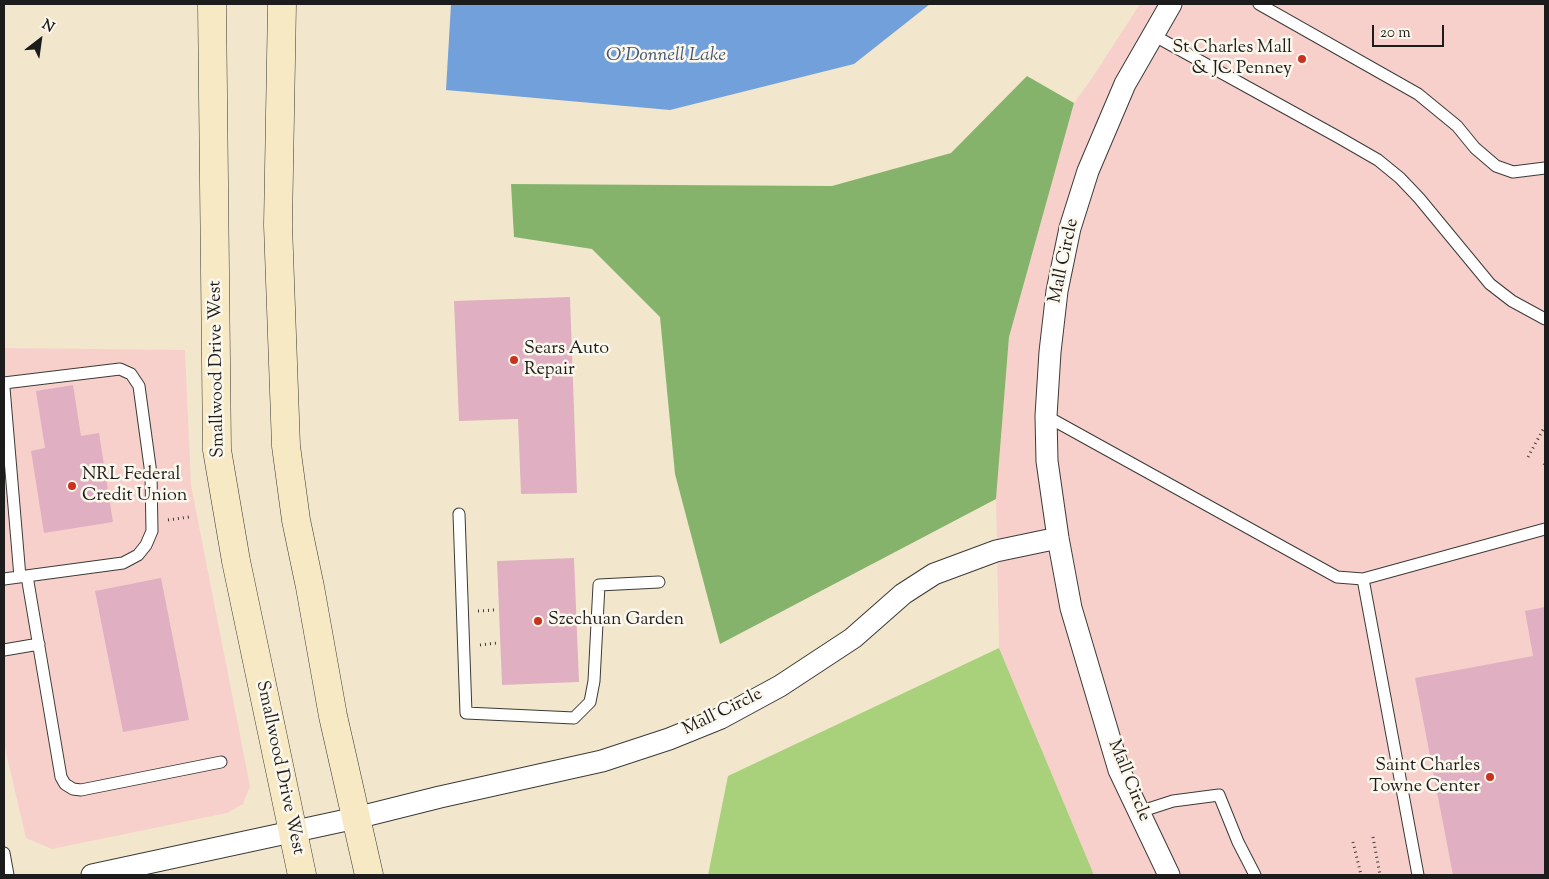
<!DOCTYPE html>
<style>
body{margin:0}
#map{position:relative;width:1549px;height:879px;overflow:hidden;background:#f2e7cc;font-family:"Sorts Mill Goudy",serif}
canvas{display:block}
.frame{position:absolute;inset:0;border:5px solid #1c1c1c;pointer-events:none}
.north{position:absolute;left:15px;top:15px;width:50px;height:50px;-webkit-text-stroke:4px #fbf7ec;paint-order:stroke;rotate:30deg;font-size:14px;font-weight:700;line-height:20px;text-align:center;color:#1c1c1c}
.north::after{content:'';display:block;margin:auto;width:18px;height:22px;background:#1c1c1c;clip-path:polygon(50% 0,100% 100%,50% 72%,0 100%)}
.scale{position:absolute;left:1372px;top:25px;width:72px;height:22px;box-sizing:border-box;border:2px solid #1c1c1c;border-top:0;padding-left:6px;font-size:15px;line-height:18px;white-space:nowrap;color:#1c1c1c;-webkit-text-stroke:4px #fbf7ec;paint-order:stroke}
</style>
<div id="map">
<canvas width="1549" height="879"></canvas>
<div class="frame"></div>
<div class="north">N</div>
<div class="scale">20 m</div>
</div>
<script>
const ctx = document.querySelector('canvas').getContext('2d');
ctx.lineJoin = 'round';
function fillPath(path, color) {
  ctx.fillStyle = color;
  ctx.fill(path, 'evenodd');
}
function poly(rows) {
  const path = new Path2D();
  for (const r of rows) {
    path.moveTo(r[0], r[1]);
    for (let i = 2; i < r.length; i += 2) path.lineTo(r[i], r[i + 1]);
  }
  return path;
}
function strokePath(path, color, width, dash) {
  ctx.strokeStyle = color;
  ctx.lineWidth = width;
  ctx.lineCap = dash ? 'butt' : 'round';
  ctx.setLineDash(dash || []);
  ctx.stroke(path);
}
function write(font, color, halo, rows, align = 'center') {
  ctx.font = font + ' "Sorts Mill Goudy",serif';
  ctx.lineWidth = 5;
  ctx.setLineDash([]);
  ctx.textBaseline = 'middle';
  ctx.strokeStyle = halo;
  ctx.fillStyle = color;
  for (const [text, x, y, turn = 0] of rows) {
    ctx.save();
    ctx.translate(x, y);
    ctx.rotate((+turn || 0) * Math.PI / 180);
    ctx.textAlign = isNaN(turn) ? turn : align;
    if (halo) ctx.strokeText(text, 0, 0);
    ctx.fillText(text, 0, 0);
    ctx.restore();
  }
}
fillPath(poly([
 [1140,4,1545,4,1545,875,1094,875,999,648,996,499,1009,337,1074,103,1090,81],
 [4,348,185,350,191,485,250,786,243,804,227,813,52,849,26,838,4,744]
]), '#f7d0cc');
fillPath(poly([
 [999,648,1094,875,708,875,728,776]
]), '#a9d17c');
fillPath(poly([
 [1027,76,1074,103,1009,337,996,499,720,644,675,474,660,317,592,249,514,237,511,184,832,186,951,153]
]), '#86b36c');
fillPath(poly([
 [451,4,930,4,854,64,670,110,446,90]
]), '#72a0db');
fillPath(poly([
 [570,297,577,493,521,494,518,419,459,421,454,301],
 [73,385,81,436,99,433,113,522,44,533,31,451,45,448,36,391],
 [574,558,579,682,502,685,497,561],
 [161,578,189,720,123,732,95,591],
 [1545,607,1545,875,1453,875,1415,678,1533,656,1525,611]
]), '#e0b0c2');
const lane = poly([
 [1259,4,1418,94,1457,126,1475,148,1496,166,1513,172,1545,168],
 [1153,35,1338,137,1378,160,1400,178,1419,198,1490,284,1512,301,1545,319],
 [4,383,120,369,131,374,139,386,151,474,152,531,146,545,138,555,123,563,4,579],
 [4,388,20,577],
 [1046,416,1337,577,1363,579,1545,529],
 [459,514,466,713,574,718,590,702,594,681,599,585,659,582],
 [27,576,61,777,65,784,73,789,81,790,221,762],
 [1363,579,1418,875],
 [4,650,39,644],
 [1139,812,1173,801,1219,795,1238,842,1255,875],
 [4,853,8,875]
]);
const street = poly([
 [92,875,356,818,440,797,602,761,669,739,721,718,780,686,853,638,903,594,934,574,996,551,1058,538],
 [1169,875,1119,770,1071,608,1058,538,1047,461,1046,416,1050,352,1057,291,1070,228,1088,171,1125,84,1171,4]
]);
const secondary = poly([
 [212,4,217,450,236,561,302,875],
 [282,4,278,225,286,446,296,520,310,587,333,716,369,875]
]);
strokePath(lane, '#3c3a36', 13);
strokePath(street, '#3c3a36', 23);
strokePath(secondary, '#3c3a36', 29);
strokePath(poly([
 [1528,457,1545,426],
 [1544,465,1545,463],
 [168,520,189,517],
 [478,611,495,610],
 [480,645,497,643],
 [1373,837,1380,875],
 [1353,842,1361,875]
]), '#3c3a36', 3, [1, 4]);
strokePath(lane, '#fff', 11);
strokePath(street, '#fff', 21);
strokePath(secondary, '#f6e9c3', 28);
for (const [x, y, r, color] of [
 [1302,59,5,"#c8321e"],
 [514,360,5,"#c8321e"],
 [72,486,5,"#c8321e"],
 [538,621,5,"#c8321e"],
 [1490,777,5,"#c8321e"]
]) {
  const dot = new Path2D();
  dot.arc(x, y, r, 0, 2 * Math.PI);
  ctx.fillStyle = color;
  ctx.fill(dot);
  strokePath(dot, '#fbf7ec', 2);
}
write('18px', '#1c1c1c', '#fbf7ec', [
 ["St Charles Mall",1292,49,"right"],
 ["& JC Penney",1292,70,"right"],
 ["Sears Auto",524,350],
 ["Repair",524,371],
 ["NRL Federal",82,476],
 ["Credit Union",82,497],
 ["Szechuan Garden",548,621],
 ["Saint Charles",1480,767,"right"],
 ["Towne Center",1480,788,"right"]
], 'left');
write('18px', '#1c1c1c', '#fbf7ec', [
 ["Mall Circle",1065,261,-78],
 ["Smallwood Drive West",218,369,-91],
 ["Mall Circle",723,713,-26],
 ["Smallwood Drive West",279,768,78],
 ["Mall Circle",1128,781,68]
]);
write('italic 19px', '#435772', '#fbf7ec', [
 ["O'Donnell Lake",666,57]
]);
</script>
